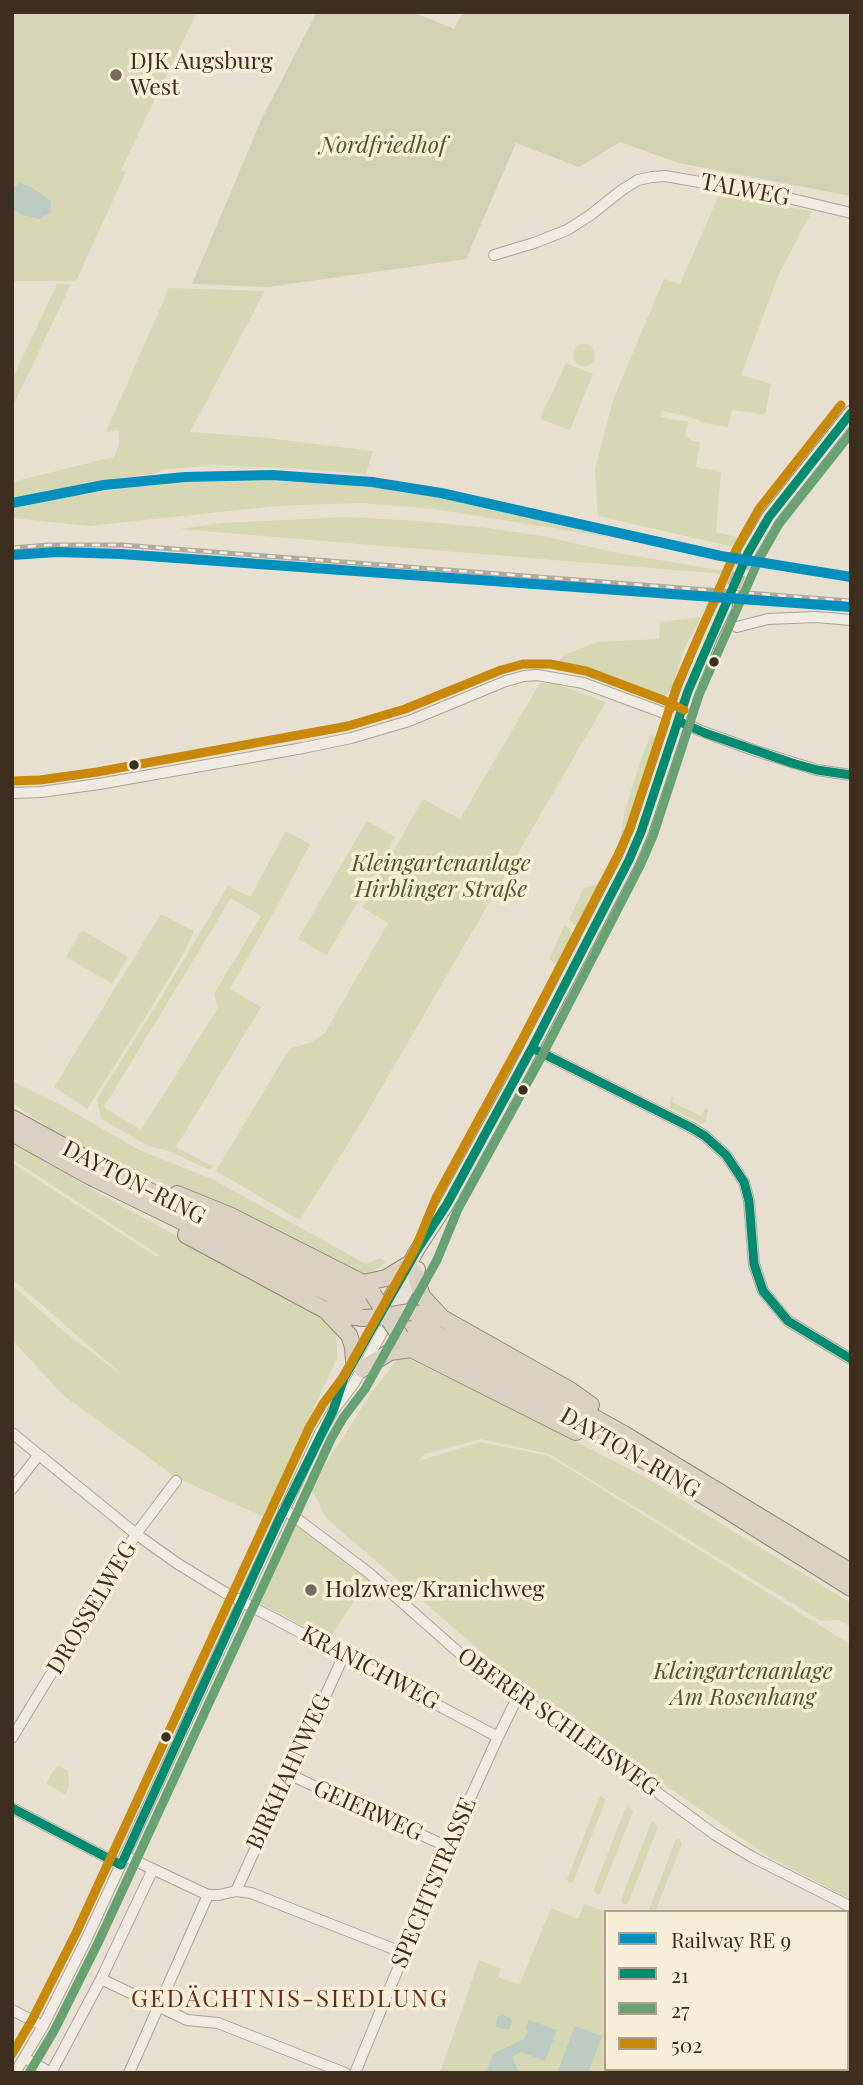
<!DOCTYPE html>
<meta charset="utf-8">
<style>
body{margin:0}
#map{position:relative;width:863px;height:2085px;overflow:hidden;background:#e7e0d1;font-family:"Playfair Display",serif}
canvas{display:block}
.frame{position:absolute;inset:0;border:14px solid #3d2e20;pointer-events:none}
.legend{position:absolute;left:604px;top:1910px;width:245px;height:161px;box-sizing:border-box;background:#f7eed8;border:2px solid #ada18e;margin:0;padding:9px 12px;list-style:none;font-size:21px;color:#3d2e20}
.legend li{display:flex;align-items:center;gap:14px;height:35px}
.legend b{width:35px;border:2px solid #ada18e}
</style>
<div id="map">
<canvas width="863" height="2085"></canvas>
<div class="frame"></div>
<ul class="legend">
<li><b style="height:9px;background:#008fbf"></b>Railway RE 9</li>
<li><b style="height:9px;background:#008b70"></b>21</li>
<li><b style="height:9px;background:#68a273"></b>27</li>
<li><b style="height:9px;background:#c88808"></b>502</li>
</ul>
</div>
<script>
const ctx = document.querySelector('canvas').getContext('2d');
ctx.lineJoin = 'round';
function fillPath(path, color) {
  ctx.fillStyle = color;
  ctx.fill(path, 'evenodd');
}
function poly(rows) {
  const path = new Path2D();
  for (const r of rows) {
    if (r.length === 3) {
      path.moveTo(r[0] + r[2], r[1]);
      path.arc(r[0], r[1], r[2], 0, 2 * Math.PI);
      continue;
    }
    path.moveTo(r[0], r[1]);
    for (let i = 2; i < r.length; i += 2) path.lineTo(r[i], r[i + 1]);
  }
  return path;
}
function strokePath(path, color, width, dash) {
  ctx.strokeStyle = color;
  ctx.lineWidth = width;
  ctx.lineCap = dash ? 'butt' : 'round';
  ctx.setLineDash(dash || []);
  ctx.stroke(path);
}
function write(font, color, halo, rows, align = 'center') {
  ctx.font = font + ' "Playfair Display",serif';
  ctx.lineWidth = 7;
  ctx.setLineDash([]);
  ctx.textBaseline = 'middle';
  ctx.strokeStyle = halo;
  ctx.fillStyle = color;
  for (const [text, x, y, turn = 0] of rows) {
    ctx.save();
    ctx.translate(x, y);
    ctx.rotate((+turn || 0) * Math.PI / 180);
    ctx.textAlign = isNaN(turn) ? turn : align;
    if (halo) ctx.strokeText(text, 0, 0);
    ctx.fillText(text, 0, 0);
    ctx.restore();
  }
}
fillPath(poly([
 [12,12,197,12,121,170,126,172,76,281,12,281],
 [719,195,812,211,779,274,741,375,771,384,765,415,732,410,728,427,703,423,694,418,662,411,661,417,688,422,685,435,692,441,700,442,696,467,721,472,716,532,740,538,734,547,598,516,595,469,613,400,664,279,680,284],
 [57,284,71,284,12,408,12,380],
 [169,288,265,291,190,432,259,437,373,451,366,474,288,468,214,465,162,470,157,473,87,483,12,499,12,482,114,457,119,445,119,430,106,432],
 [584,355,11],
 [566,363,593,374,570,430,540,419],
 [241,480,338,483,416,493,645,543,434,509,361,503,276,506,89,526,12,518,12,509,60,498,164,483],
 [347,517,419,521,488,528,549,537,607,551,724,571,723,574,179,529,224,523],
 [701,617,685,647,676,673,674,688,661,698,559,662,564,655,597,642,659,639,660,622],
 [540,683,559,685,606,702,358,1128,300,1220,216,1171,287,1053,292,1048,312,1042,325,1033,388,923,362,907,423,799,460,819],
 [651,734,658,738,639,790,636,814,627,842,616,862,625,811,639,765],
 [367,821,395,837,327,955,298,939],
 [286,831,310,844,281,899,230,989,261,1007,176,1147,212,1166,210,1170,166,1150,149,1146,101,1119,97,1099,156,1006,228,886,250,897],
 [231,898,261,916,214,994,218,1008,141,1130,104,1107],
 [605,882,580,931,569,919,584,888],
 [161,914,194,931,185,951,146,1016,87,1109,54,1087],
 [565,925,577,937,562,967,549,959],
 [82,930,128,957,112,984,66,957],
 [12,1081,61,1105,139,1150,214,1180,366,1264,380,1258,386,1262,372,1272,361,1276,251,1220,112,1162,48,1127,12,1103],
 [674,1094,672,1102,701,1116,705,1108,708,1110,706,1121,702,1124,670,1108,670,1101],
 [12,1141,54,1165,87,1187,283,1294,332,1326,337,1335,337,1358,264,1517,177,1478,63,1395,12,1340,12,1285,64,1332,125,1377,12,1279,12,1163,157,1257,159,1255,12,1159],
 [406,1358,506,1406,643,1476,851,1603,851,1627,839,1620,821,1621,549,1454,481,1439,425,1454,418,1461,481,1442,549,1456,851,1645,851,1900,766,1855,518,1683,326,1518,311,1488,369,1396,397,1360],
 [295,1524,368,1580,329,1640,256,1601],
 [58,1766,68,1771,69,1786,65,1794,46,1784,53,1771],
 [601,1796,606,1800,573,1882,568,1883,567,1879,599,1798],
 [628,1807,632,1809,633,1812,600,1894,597,1894,594,1892,594,1889,625,1809],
 [654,1822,658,1827,628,1903,624,1905,621,1901,622,1897,651,1823],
 [676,1839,679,1839,682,1844,655,1912,648,1912],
 [584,1904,606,1912,606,2069,609,2069,608,2073,440,2073,479,1960,501,1969,498,1977,518,1984,520,1983,551,1908,578,1919]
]), '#d6d7b3');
fillPath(poly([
 [317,12,413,12,454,29,463,12,851,12,851,196,679,163,620,142,579,167,516,143,466,259,268,287,192,284,262,118]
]), '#d1d1b3');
fillPath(poly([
 [20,183,31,187,51,201,51,212,40,219,22,215,12,209,12,188],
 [502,2014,510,2018,512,2022,509,2030,496,2027,497,2017],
 [529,2020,557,2030,545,2061,521,2052,512,2057,519,2073,486,2073,494,2053,524,2039,528,2031,525,2029],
 [575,2026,602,2036,588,2073,557,2073]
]), '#bcccc2');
strokePath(poly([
 [725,606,748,553]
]), '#c5bcae', 14, [14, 7]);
const minor = poly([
 [494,255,534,243,567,230,589,216,622,190,638,180,652,177,665,176,780,196,851,213],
 [737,627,768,619,816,617,851,620],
 [12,793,41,792,99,784,303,748,351,738,409,721,506,681,524,676,537,675,583,683,659,711,701,731,756,751,817,770,851,775],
 [532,1048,690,1127,705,1136,726,1155,744,1182,749,1201,754,1264,763,1291,788,1321,851,1359],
 [336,1402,344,1378,375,1324],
 [12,1433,136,1534,178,1564,224,1592,498,1737],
 [12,1489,38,1456],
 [284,1509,369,1573,457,1651,518,1696,575,1732,714,1834,752,1857,851,1907],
 [12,1738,136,1534,176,1481],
 [288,1774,448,1847],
 [12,1808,121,1865],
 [125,1856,208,1895,219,1895,236,1891,251,1893,404,1953],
 [236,1891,344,1655],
 [101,1979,187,2020,218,2023,345,2073],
 [12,2010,43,2026],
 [25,2058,51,2073],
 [15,2073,43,2026,87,1938,320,1433,333,1411,354,1383,384,1329],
 [51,2073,101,1979,153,1869],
 [129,2073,208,1895],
 [355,2073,448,1847,498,1737,518,1696]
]);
const major = poly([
 [748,553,769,517,851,413],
 [388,1302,417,1250,447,1204,516,1078,629,860,641,832,688,691,710,637,725,606],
 [397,1306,418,1269]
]);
const highway = poly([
 [12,1118,107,1170,371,1300],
 [12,1133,89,1176,367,1312],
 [177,1194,229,1215,363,1283,386,1278,409,1264],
 [186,1235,323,1309,347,1316,363,1318],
 [415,1273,422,1296,442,1318],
 [410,1312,444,1319,570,1390,591,1405],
 [328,1313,349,1335,353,1347,354,1361],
 [407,1319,505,1368,624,1434,851,1572],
 [402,1330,499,1380,618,1445,712,1501,851,1588],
 [362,1369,390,1352,411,1349,576,1432]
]);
strokePath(minor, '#ada599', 12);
strokePath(major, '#928b80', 16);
strokePath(highway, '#928b80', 18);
strokePath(minor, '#efebe3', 10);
strokePath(major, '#e6e1d4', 14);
strokePath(highway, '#dad1c2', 16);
const rail = poly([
 [12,548,49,545,122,545,851,601],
 [847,1956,851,1949],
 [847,1995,851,1987],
 [624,2073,625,2069],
 [637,2073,638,2069],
 [652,2073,653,2069],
 [665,2073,667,2069],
 [677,2073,678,2069],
 [710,2073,712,2069],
 [757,2073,759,2069],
 [793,2073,795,2069],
 [810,2073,812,2069]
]);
strokePath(rail, '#afaaa2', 5);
strokePath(rail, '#f7eed8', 2.5, [8]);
const highwayBridge = poly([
 [373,1294,383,1310],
 [392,1315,410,1312],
 [363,1318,379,1317],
 [389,1320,401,1337]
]);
strokePath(highwayBridge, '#928b80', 18, []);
strokePath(highwayBridge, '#dad1c2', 16);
strokePath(poly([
 [678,721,705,733,792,763,817,770,851,775],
 [532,1048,690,1127,705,1136,726,1155,744,1182,749,1201,754,1264,763,1291,788,1321,851,1359],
 [12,1808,121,1865],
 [121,1865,277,1524,333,1411,344,1378,417,1250,447,1204,532,1048,629,860,641,832,688,691,748,553,769,517,851,413]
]), '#008b70', 9);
strokePath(poly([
 [29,2073,54,2031,98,1943,331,1439,343,1418,365,1389,437,1260,458,1209,543,1054,640,866,653,836,699,695,759,559,779,524,851,433]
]), '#68a273', 9);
strokePath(poly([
 [12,781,40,780,97,772,348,726,405,709,501,670,523,664,550,664,586,671,663,700,684,710],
 [12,2054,32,2020,76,1933,309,1428,323,1404,344,1376,415,1249,436,1198,521,1042,618,855,630,828,677,686,737,548,759,509,841,405]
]), '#c88808', 9);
strokePath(poly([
 [12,503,104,485,185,477,272,475,372,482,441,493,721,556,851,577],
 [12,555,57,552,121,554,851,607]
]), '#008fbf', 10);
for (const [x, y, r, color] of [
 [116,75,7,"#786c5e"],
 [714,662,6,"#3d2e20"],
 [134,765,6,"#3d2e20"],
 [523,1090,6,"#3d2e20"],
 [311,1590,7,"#786c5e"],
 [166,1737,6,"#3d2e20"]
]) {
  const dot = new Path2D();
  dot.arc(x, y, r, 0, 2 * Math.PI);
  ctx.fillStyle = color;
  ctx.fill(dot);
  strokePath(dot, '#f7eed8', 2.5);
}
write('23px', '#3d2e20', '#f7eed8', [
 ["DJK Augsburg",130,62],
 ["West",130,88],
 ["Holzweg/Kranichweg",325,1590]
], 'left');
write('italic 23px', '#4d5a26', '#f7eed8', [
 ["Nordfriedhof",383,146],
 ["Kleingartenanlage",441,864],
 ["Hirblinger Straße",441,890],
 ["Kleingartenanlage",743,1672],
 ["Am Rosenhang",743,1698]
]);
write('23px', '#3d2e20', '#f7eed8', [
 ["TALWEG",745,190,11],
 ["DAYTON-RING",134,1183,27],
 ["DAYTON-RING",630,1453,30],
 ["DROSSELWEG",92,1608,-59],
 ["KRANICHWEG",370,1668,28],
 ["OBERER SCHLEISWEG",558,1722,35],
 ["BIRKHAHNWEG",289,1772,-65],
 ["GEIERWEG",368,1811,24],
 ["SPECHTSTRASSE",434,1883,-67]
]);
ctx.letterSpacing = '2px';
write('24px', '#6b2e1e', '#f7eed8', [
 ["GEDÄCHTNIS-SIEDLUNG",290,2000]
]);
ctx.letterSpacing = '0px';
</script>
